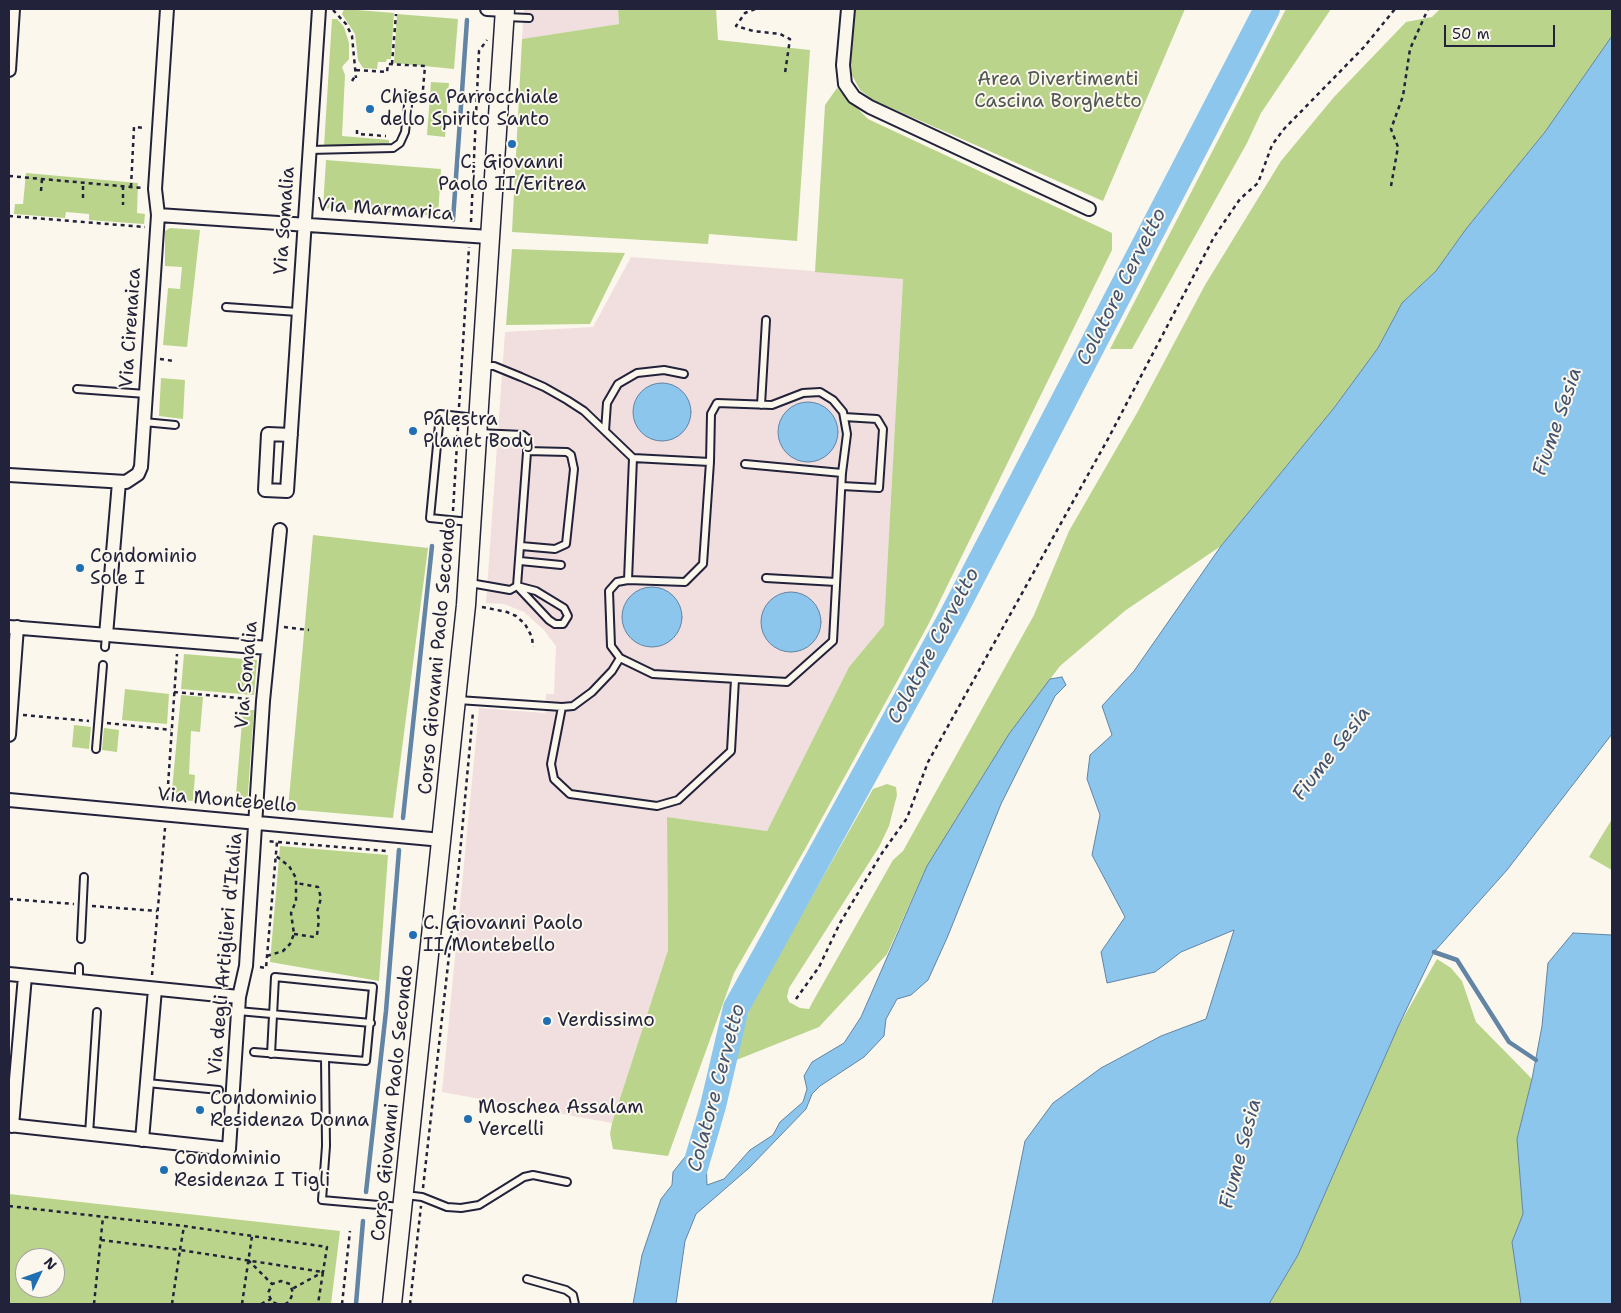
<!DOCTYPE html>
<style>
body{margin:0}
#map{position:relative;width:1621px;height:1313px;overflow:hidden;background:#fbf7ec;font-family:"Shantell Sans",sans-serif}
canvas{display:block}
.frame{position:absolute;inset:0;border:10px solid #22223b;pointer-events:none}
.north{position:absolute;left:15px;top:1248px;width:50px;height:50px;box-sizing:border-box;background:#fbf7ec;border:1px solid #a4a2a5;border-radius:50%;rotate:48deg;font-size:14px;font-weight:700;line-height:20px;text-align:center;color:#22223b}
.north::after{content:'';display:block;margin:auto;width:18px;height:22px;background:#1f6fb2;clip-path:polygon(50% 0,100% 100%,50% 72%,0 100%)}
.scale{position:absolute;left:1444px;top:25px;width:111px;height:22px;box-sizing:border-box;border:2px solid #22223b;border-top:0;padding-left:6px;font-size:15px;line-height:18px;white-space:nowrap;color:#22223b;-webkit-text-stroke:4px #fbf7ec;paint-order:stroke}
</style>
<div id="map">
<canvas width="1621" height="1313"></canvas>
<div class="frame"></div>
<div class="north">N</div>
<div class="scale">50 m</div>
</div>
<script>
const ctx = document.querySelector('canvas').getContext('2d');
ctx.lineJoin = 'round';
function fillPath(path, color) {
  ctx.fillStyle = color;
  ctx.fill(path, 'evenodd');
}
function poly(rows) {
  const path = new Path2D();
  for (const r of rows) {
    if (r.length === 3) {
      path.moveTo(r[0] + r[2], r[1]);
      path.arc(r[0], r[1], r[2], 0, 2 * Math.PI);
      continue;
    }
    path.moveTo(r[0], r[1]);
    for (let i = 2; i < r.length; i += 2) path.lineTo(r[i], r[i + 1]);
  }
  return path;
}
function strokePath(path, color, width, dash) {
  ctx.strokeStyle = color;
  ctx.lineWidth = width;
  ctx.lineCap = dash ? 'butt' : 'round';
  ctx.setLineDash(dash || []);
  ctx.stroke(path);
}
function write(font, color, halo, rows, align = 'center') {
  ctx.font = font + ' "Shantell Sans",sans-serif';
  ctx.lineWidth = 4;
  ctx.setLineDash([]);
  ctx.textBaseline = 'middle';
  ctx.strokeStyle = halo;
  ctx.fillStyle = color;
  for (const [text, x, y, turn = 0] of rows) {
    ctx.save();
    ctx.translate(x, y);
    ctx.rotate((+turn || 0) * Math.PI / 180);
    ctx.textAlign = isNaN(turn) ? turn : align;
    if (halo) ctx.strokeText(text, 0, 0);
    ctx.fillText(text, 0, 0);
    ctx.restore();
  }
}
fillPath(poly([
 [524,9,618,9,619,24,522,39],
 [631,257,903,278,884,625,849,667,767,831,667,817,668,950,612,1123,442,1092,479,708,545,713,546,694,554,694,556,646,543,629,524,612,504,604,486,603,505,332,593,327]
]), '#f1dede');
fillPath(poly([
 [344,9,394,13,391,59,387,59,386,62,378,62,377,69,363,68,358,60,355,34,342,14],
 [618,9,716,9,718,40,810,50,797,241,709,234,708,244,512,232,522,39,619,24],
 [855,9,1185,9,1103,201,873,100,860,90,852,75,851,61],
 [1286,9,1331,9,1261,113,1247,143,1132,349,1110,349],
 [1440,9,1612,9,1612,36,1545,132,1466,229,1436,271,1402,303,1378,348,1334,408,1221,546,1126,610,1060,666,1009,734,927,866,887,954,819,1027,734,1061,751,1004,873,789,887,784,896,787,897,795,889,826,879,847,789,988,787,997,789,1002,800,1008,809,1009,812,1003,893,860,903,851,1034,615,1069,531,1137,413,1205,285,1281,161,1334,97,1406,22,1432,17],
 [397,14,458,19,454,69,394,63],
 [332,19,337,19,344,27,349,43,349,59,342,67,345,75,342,136,389,140,389,143,324,146],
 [431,82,449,83,445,137,427,135],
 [837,88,868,119,1112,233,1112,250,928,625,805,849,734,973,668,1156,613,1149,610,1134,612,1123,668,950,667,817,767,831,849,667,884,625,903,279,815,272,825,105],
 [326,160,441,169,438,216,323,208],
 [26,173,138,183,137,213,145,214,144,224,89,220,89,214,66,212,65,218,14,214,15,204,23,204],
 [170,228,200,230,187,347,163,345,168,288,180,289,182,267,165,266,165,231],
 [512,249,625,253,590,324,506,325],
 [161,378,185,380,183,419,159,416],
 [313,535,428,548,393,818,288,809],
 [184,654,257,660,254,695,181,689],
 [125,689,169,694,167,724,122,720],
 [181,695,203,697,200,732,191,731,189,774,195,775,193,801,171,800],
 [243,710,254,710,247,806,235,806],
 [74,725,91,727,89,749,72,747],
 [104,728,119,730,117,752,102,750],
 [1612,819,1612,870,1589,857],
 [280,846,388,855,379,981,270,962],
 [1437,959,1451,968,1462,981,1476,1022,1532,1079,1517,1139,1523,1214,1512,1242,1521,1304,1269,1304,1298,1255,1398,1027],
 [9,1194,340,1231,331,1304,9,1304],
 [25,1258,55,1258,55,1288,25,1288]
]), '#bad48c');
const water = poly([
 [1612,36,1612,734,1507,870,1434,952,1398,1027,1298,1255,1269,1304,992,1304,1025,1141,1053,1103,1101,1068,1161,1036,1206,1019,1234,930,1181,952,1155,972,1107,983,1101,952,1125,917,1092,855,1100,815,1087,779,1090,755,1112,735,1102,706,1134,671,1221,546,1334,408,1378,348,1402,303,1436,271,1466,229,1545,132,1612,36],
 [662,412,29],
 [808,432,30],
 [652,617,30],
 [791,622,30],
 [1062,677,1066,685,1055,696,1001,804,947,938,928,980,911,995,897,999,886,1019,884,1036,864,1057,820,1086,812,1094,806,1109,749,1168,696,1214,685,1241,676,1304,633,1304,642,1255,661,1199,672,1185,673,1172,705,1132,707,1185,724,1179,750,1150,773,1135,780,1122,803,1102,807,1089,804,1076,812,1062,844,1043,861,1017,927,866,1009,734,1050,679,1062,677],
 [1573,933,1612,935,1612,1304,1521,1304,1512,1242,1523,1214,1517,1139,1532,1079,1542,1026,1548,963,1573,933]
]);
fillPath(water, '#8cc6ec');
strokePath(water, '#6284a5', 1);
strokePath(poly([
 [453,220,467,20],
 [403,818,432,546],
 [1434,952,1457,960,1509,1042,1536,1060],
 [366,1192,386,1011,399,850],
 [356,1304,363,1221]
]), '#6284a5', 4.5);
strokePath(poly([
 [695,1168,713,1106,736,1008,953,614,1267,9]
]), '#8cc6ec', 26);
const lane = poly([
 [506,17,529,18],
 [309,150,393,148,400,143,405,132,409,96],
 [226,307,298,312],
 [482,366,494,366,521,377,544,387,567,400,584,411,633,458],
 [77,389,146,394],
 [761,405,766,320],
 [144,422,175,425],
 [605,431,607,403,618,384,637,373,664,370,684,374],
 [710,462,711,414,717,403,772,405,803,393,820,392,833,400,843,412,847,434,842,473],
 [842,486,879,488,883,429,877,419,844,417],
 [470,522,430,518,440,414,476,418],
 [521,546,555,549,566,544,574,469,571,455,567,452,527,451],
 [520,561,561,565],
 [766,578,836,582],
 [470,583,510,590,517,586,528,439,523,435,478,433],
 [517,586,536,591,564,608,568,616,563,624,555,624,549,620,517,586],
 [105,647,106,635],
 [620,658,611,646,609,591,617,582,628,580,633,458,710,462,703,564,685,582,628,580],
 [458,700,562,707,573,706,592,692,612,671,620,658,653,674,787,682,833,641,842,473,745,464],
 [562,707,551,764,554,779,570,794,657,806,678,800,731,751,735,679],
 [96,749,103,665],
 [81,939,84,877],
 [79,981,79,967],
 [238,1011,371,1023],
 [254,1052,366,1061,373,987,275,977,271,1054],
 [325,1058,326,1146,322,1200,401,1207],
 [147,1083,219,1090],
 [89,1134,97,1012],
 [405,1195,422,1197,447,1207,461,1208,479,1205,524,1177,533,1175,567,1182],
 [527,1279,566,1290,573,1295,575,1304]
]);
const street = poly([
 [487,9,505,10],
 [848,9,843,65,845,84,854,97,870,107,1089,209],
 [9,70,13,9],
 [158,215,489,237],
 [291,435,268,434,265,490,287,491,319,9],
 [9,475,126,482,138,474,141,467,158,215,155,189,167,9],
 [9,627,268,648],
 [106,635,119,482],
 [9,735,17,627],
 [9,800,442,840],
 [9,974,239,997],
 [9,1125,229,1149,239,997,246,966,263,701,280,530],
 [12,1126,25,976],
 [142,1140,155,989]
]);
const secondary = poly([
 [392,1304,466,605,505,9]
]);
strokePath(lane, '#22223b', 10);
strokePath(street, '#22223b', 16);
strokePath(secondary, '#22223b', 21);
strokePath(poly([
 [755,9,745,13,736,26,753,31,780,34,790,39,785,73],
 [333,10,346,24,352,36,356,78],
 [392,64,396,14],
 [356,70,387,72,388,64,425,66,422,101,420,102],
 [352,81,355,76],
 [357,130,357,134,386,136],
 [9,176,142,188],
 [123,186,123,205],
 [1391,186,1398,147,1391,129,1403,96,1410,49,1428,9],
 [131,187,134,127,145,128],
 [41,191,42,179],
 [83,198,83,182],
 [9,216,145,227],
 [471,222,479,51,487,40],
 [160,359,174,361],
 [459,407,469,247],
 [453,511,458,427],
 [452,529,453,544],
 [482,607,507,612,516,616,525,624,532,637,533,647],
 [284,627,309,630],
 [174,692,249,699],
 [23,715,89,721],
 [107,723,171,730],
 [167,800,177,654],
 [278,842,387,851,388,849],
 [9,899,74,904],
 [92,906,157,911],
 [294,934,314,937,317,935,319,919,317,912,321,898,318,887,296,883],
 [267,956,283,951,290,944,294,934,291,913,296,901,296,878,289,866,276,856],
 [260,967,266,968,277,842,267,841],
 [152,975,165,828],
 [796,999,819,967,840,923,882,853,907,818,928,762,1109,437,1214,237,1240,199,1258,183,1272,145,1284,129,1364,47,1395,9],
 [423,1188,458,875,473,712],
 [9,1206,184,1226,327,1247,323,1272,292,1289],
 [101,1240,180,1250,184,1226],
 [248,1260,272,1284],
 [94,1304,103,1217],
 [172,1304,180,1250,323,1272,318,1304],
 [242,1304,252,1236],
 [261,1304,271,1299],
 [277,1304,272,1302,268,1293,272,1284,281,1281,290,1284,293,1293,289,1302,285,1304],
 [342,1304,350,1231],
 [410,1304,421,1206]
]), '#22223b', 2.5, [4, 4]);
strokePath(lane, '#fbf7ec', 6);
strokePath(street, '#fbf7ec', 12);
strokePath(secondary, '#fbf7ec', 18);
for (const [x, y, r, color] of [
 [370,109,5,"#1f6fb2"],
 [512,144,5,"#1f6fb2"],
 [413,431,5,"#1f6fb2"],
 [80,568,5,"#1f6fb2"],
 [413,935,5,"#1f6fb2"],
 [547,1021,5,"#1f6fb2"],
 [200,1110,5,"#1f6fb2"],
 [468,1119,5,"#1f6fb2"],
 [164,1170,5,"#1f6fb2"]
]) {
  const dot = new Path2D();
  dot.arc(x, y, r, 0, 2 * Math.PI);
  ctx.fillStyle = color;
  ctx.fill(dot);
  strokePath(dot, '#fbf7ec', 2);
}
write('19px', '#505753', '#fbf7ec', [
 ["Area Divertimenti",1058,80],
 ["Cascina Borghetto",1058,102]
]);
write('19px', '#22223b', '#fbf7ec', [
 ["Chiesa Parrocchiale",380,98],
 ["dello Spirito Santo",380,120],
 ["C. Giovanni",512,163,"center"],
 ["Paolo II/Eritrea",512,185,"center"],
 ["Palestra",423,420],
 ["Planet Body",423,442],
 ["Condominio",90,557],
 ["Sole I",90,579],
 ["C. Giovanni Paolo",423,924],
 ["II/Montebello",423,946],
 ["Verdissimo",557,1021],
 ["Condominio",210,1099],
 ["Residenza Donna",210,1121],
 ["Moschea Assalam",478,1108],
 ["Vercelli",478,1130],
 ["Condominio",174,1159],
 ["Residenza I Tigli",174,1181]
], 'left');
write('19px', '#22223b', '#fbf7ec', [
 ["Via Marmarica",385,210,4],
 ["Via Somalia",285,221,-86],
 ["Via Cirenaica",131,328,-86],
 ["Corso Giovanni Paolo Secondo",438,656,-85],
 ["Via Somalia",247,675,-85],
 ["Via Montebello",227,801,5],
 ["Via degli Artiglieri d'Italia",226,954,-85],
 ["Corso Giovanni Paolo Secondo",393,1103,-84]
]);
write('italic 20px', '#425370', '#fbf7ec', [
 ["Colatore Cervetto",1122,287,-63],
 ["Fiume Sesia",1558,422,-71],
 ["Colatore Cervetto",934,646,-62],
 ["Fiume Sesia",1332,754,-52],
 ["Colatore Cervetto",717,1088,-75],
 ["Fiume Sesia",1241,1154,-75]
]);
</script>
